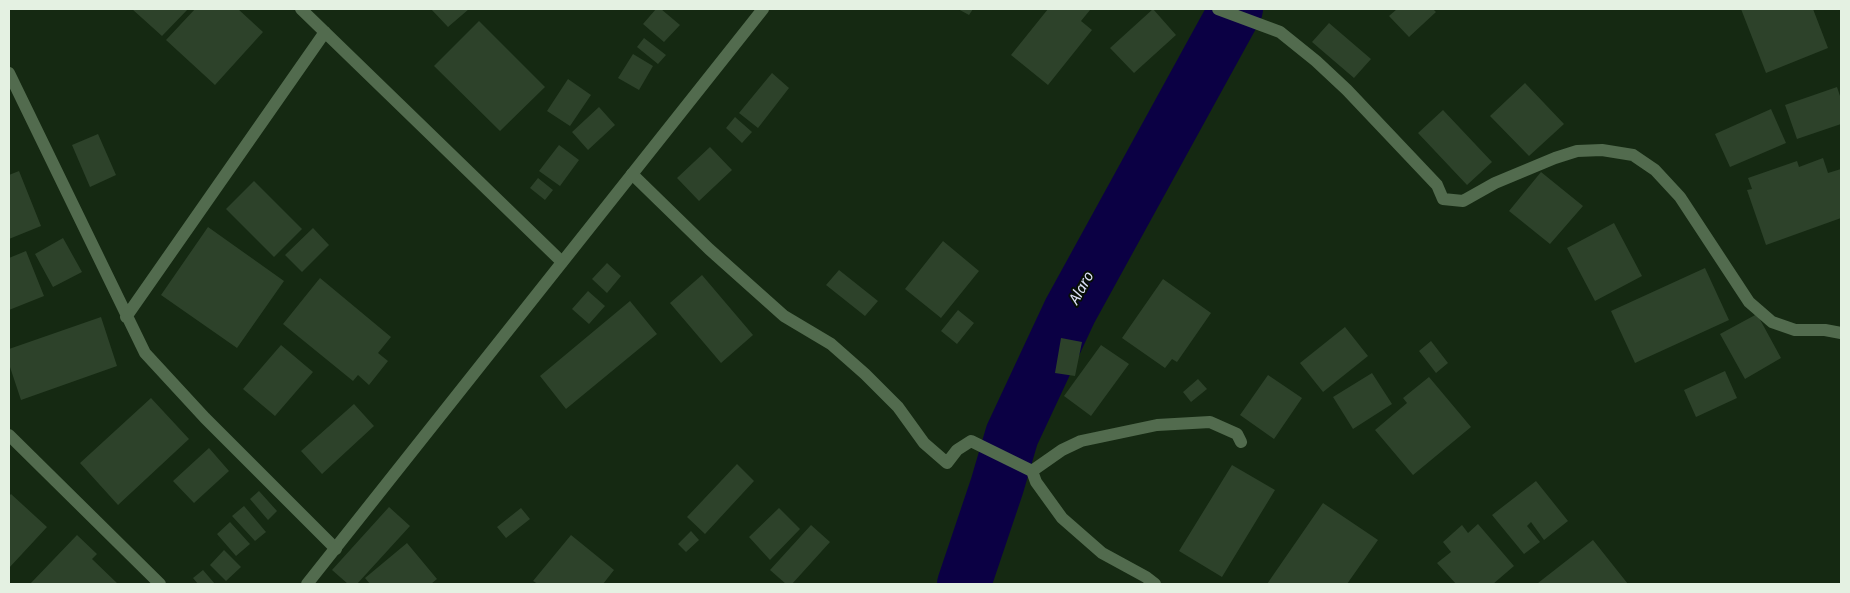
<!DOCTYPE html>
<style>
body{margin:0}
#map{position:relative;width:1850px;height:593px;overflow:hidden;background:#152912;font-family:"Noto Sans",sans-serif}
canvas{display:block}
.frame{position:absolute;inset:0;border:10px solid #e4f1e2;pointer-events:none}
</style>
<div id="map">
<canvas width="1850" height="593"></canvas>
<div class="frame"></div>
</div>
<script>
const ctx = document.querySelector('canvas').getContext('2d');
ctx.lineJoin = 'round';
function poly(rows) {
  const path = new Path2D();
  for (const r of rows) {
    path.moveTo(r[0], r[1]);
    for (let i = 2; i < r.length; i += 2) path.lineTo(r[i], r[i + 1]);
  }
  return path;
}
function strokePath(path, color, width, dash) {
  ctx.strokeStyle = color;
  ctx.lineWidth = width;
  ctx.lineCap = dash ? 'butt' : 'round';
  ctx.setLineDash(dash || []);
  ctx.stroke(path);
}
function fillPath(path, color) {
  ctx.fillStyle = color;
  ctx.fill(path, 'evenodd');
}
function write(font, color, halo, rows, align = 'center') {
  ctx.font = font + ' "Noto Sans",sans-serif';
  ctx.lineWidth = 4;
  ctx.setLineDash([]);
  ctx.textBaseline = 'middle';
  ctx.strokeStyle = halo;
  ctx.fillStyle = color;
  for (const [text, x, y, turn = 0] of rows) {
    ctx.save();
    ctx.translate(x, y);
    ctx.rotate((+turn || 0) * Math.PI / 180);
    ctx.textAlign = isNaN(turn) ? turn : align;
    if (halo) ctx.strokeText(text, 0, 0);
    ctx.fillText(text, 0, 0);
    ctx.restore();
  }
}
strokePath(poly([
 [964,584,997,486,1012,435,1070,311,1236,9]
]), '#0b0044', 54);
fillPath(poly([
 [132,9,188,9,162,36],
 [195,9,238,9,263,32,215,85,166,40],
 [431,9,469,9,448,27],
 [656,9,661,9,680,25,664,42,643,24],
 [958,9,973,9,969,15],
 [1048,9,1089,9,1090,10,1081,21,1092,30,1048,85,1011,55],
 [1153,9,1176,35,1134,73,1110,48],
 [1397,9,1433,9,1436,12,1409,37,1389,16],
 [1741,9,1813,9,1828,48,1766,73],
 [479,21,545,87,500,131,434,66],
 [1329,23,1371,59,1354,78,1312,42],
 [644,38,666,55,658,64,637,47],
 [633,54,653,66,639,90,618,78],
 [772,73,789,88,758,128,739,113],
 [568,79,591,95,570,126,547,111],
 [1525,83,1564,124,1529,156,1490,116],
 [1837,87,1841,99,1841,124,1797,139,1785,105],
 [599,107,615,125,588,150,572,132],
 [1771,109,1786,143,1730,167,1715,134],
 [1443,110,1492,162,1467,185,1418,133],
 [735,117,752,132,742,143,726,128],
 [98,134,116,175,90,187,72,145],
 [559,145,579,160,560,186,539,171],
 [710,147,732,170,699,201,677,178],
 [1823,158,1828,173,1841,169,1841,218,1766,245,1747,190,1752,189,1748,178,1797,161,1799,167],
 [19,171,41,226,9,239,9,175],
 [1541,172,1583,206,1550,244,1509,211],
 [538,178,553,190,545,200,530,188],
 [254,181,302,229,274,257,226,209],
 [1614,223,1642,276,1595,301,1567,248],
 [208,227,284,281,237,348,161,295],
 [313,228,329,245,302,272,285,255],
 [63,238,82,272,53,287,35,254],
 [943,241,979,271,941,318,905,289],
 [26,251,44,296,9,310,9,258],
 [607,263,621,276,607,293,592,279],
 [1705,268,1729,320,1635,363,1611,311],
 [839,270,878,301,865,316,826,285],
 [702,275,753,335,721,363,670,303],
 [320,278,391,337,378,353,388,361,369,385,358,375,353,381,283,324],
 [1163,279,1211,313,1177,362,1172,359,1165,368,1122,338],
 [588,291,605,306,589,324,572,309],
 [630,301,657,334,566,409,540,376],
 [958,310,974,323,957,344,941,331],
 [1757,314,1781,358,1745,379,1720,334],
 [101,317,117,366,21,400,9,364,9,349],
 [1345,327,1368,356,1323,392,1300,363],
 [1061,338,1082,342,1075,376,1055,373],
 [1431,341,1448,363,1436,373,1419,351],
 [281,345,313,372,275,416,243,389],
 [1101,345,1129,364,1091,416,1064,396],
 [1725,371,1737,398,1696,417,1684,390],
 [1372,373,1392,404,1353,429,1333,397],
 [1268,375,1302,398,1274,439,1240,415],
 [1429,377,1471,427,1413,475,1375,430,1407,403,1403,398],
 [1198,379,1207,389,1191,402,1183,392],
 [151,398,189,439,118,505,80,463],
 [354,404,374,426,322,474,301,451],
 [209,448,229,471,194,503,173,481],
 [737,464,754,481,705,534,687,517],
 [1232,465,1275,490,1222,577,1179,551],
 [1536,481,1568,521,1544,540,1531,522,1527,526,1540,542,1524,554,1492,515],
 [259,491,277,511,268,520,250,499],
 [11,494,47,527,9,568,9,496],
 [1323,503,1378,540,1347,584,1267,584],
 [244,506,266,532,255,541,232,516],
 [389,507,410,526,357,584,348,584,332,570],
 [521,508,530,519,506,538,497,527],
 [779,508,800,529,770,560,749,537],
 [230,522,250,544,236,556,217,534],
 [1478,524,1514,566,1493,584,1456,584,1437,563,1451,552,1443,542,1462,525,1468,533],
 [811,525,830,542,792,584,786,584,770,570],
 [691,531,699,540,686,552,678,544],
 [77,535,97,554,92,559,118,584,30,584],
 [571,535,614,570,603,584,538,584,533,581],
 [1593,540,1628,584,1539,584,1538,583],
 [407,543,437,579,431,584,370,584,365,578],
 [224,550,241,567,226,581,210,565],
 [203,570,215,584,198,584,193,578]
]), '#2d422a');
strokePath(poly([
 [301,9,562,262],
 [1218,9,1280,32,1316,61,1347,90,1437,185,1443,199,1463,201,1495,183,1555,158,1577,151,1602,150,1633,155,1655,170,1680,197,1749,302,1772,322,1795,330,1825,330,1841,333],
 [9,73,145,353,205,418,336,549],
 [632,174,709,249,784,316,831,344,865,374,898,407,924,443,947,463,957,450,971,441,1032,471],
 [126,317,325,32],
 [9,435,160,584],
 [1155,584,1146,577,1102,553,1062,518,1036,482,1032,471,1062,450,1081,441,1157,425,1210,422,1237,434,1241,442]
]), '#526b4e', 12);
strokePath(poly([
 [307,584,763,9]
]), '#526b4e', 12);
write('italic 15px', '#dce0f6', '#070f06', [
 ["Alaro",1082,288,-61]
]);
</script>
